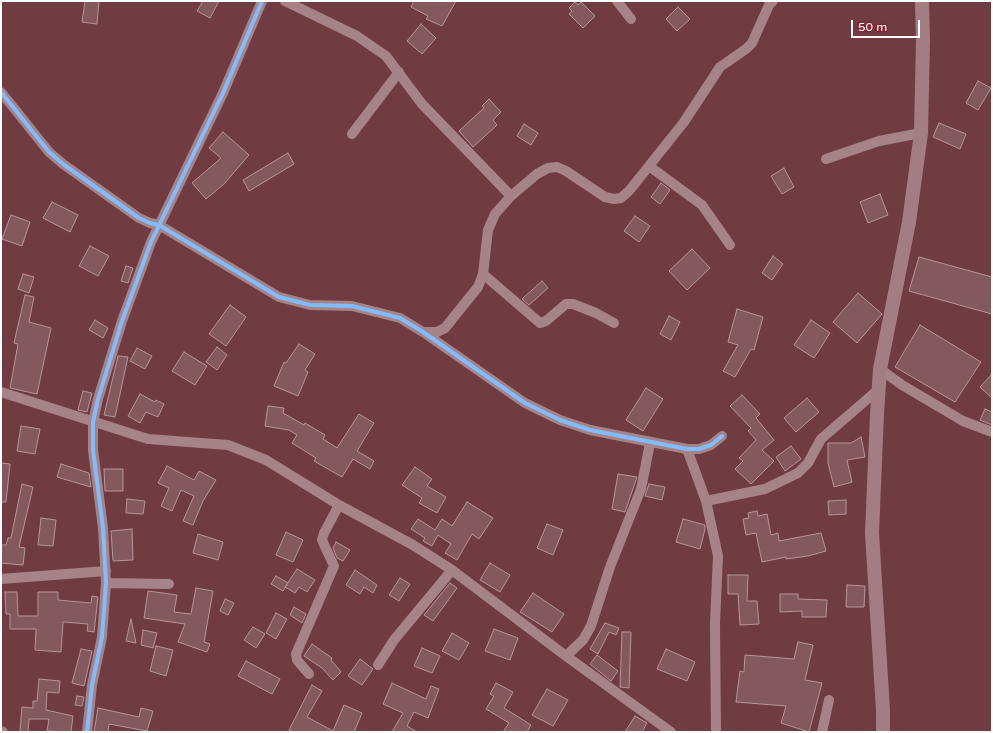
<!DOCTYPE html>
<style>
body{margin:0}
#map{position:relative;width:993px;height:733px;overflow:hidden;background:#703c42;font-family:"Varela Round",sans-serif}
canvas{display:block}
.frame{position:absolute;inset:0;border:2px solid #fff;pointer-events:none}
.scale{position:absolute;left:851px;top:20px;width:69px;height:18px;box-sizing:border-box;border:2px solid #fff;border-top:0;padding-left:5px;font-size:12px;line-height:14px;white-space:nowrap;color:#fff;-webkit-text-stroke:3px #862631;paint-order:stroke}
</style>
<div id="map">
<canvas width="993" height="733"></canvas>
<div class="frame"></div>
<div class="scale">50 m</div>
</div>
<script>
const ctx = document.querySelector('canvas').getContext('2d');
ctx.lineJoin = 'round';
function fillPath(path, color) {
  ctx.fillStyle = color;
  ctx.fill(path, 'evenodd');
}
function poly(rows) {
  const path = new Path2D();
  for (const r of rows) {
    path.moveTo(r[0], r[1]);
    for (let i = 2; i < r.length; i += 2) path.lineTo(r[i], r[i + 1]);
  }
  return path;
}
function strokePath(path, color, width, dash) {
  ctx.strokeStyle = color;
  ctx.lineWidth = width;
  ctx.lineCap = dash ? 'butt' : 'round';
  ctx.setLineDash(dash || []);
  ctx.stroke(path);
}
const building = poly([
 [85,1,99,1,97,24,82,22,85,1],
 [203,1,219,1,210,18,197,11,203,1],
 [414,1,456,1,442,26,426,19,428,16,411,7,414,1],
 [575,2,578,5,581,2,595,16,583,28,569,14,572,11,569,8,575,2],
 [678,7,690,19,677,31,666,19,678,7],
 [421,24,436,38,422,54,407,41,421,24],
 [978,81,991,88,978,110,966,103,978,81],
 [489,99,501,112,493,120,497,125,473,147,459,131,484,108,482,106,489,99],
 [939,123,966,134,960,149,933,137,939,123],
 [524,124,538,133,531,145,517,136,524,124],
 [223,132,249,155,224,184,206,199,192,183,221,158,209,148,223,132],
 [288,153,294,164,249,191,243,180,288,153],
 [784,168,794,187,782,194,771,176,784,168],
 [661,183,670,190,660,204,651,197,661,183],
 [880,194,888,215,868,223,860,202,880,194],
 [52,202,78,215,70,232,43,218,52,202],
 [11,215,30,222,22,246,2,239,11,215],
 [635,216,650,226,639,242,624,231,635,216],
 [90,246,109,256,98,276,79,266,90,246],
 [692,249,710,268,687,290,669,271,692,249],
 [773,256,783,264,772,280,762,273,773,256],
 [919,257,992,277,992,314,909,291,919,257],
 [126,266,133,268,128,283,121,281,126,266],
 [23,274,34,277,29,293,18,289,23,274],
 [542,281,548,288,529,305,522,299,542,281],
 [858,293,882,314,857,343,833,322,858,293],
 [25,295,34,297,29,322,51,328,37,394,10,388,18,344,14,343,25,295],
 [230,305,246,317,226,346,209,334,230,305],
 [737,309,763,317,754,350,751,349,735,377,723,371,738,345,728,342,737,309],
 [669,316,680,322,671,340,660,334,669,316],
 [95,320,108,328,103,338,89,330,95,320],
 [811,320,830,333,814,358,794,345,811,320],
 [920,325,981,362,955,402,895,367,920,325],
 [299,344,315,354,305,370,308,372,298,396,274,386,284,362,286,363,299,344],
 [217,347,227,355,217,370,206,362,217,347],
 [137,348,152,356,145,369,130,361,137,348],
 [184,352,207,366,195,385,172,371,184,352],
 [118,356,128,357,115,417,104,415,118,356],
 [992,374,992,398,980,387,992,374],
 [646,388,663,399,643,431,626,420,646,388],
 [83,391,92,393,87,412,78,410,83,391],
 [140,394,155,402,156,400,164,404,158,417,146,412,140,423,128,416,140,394],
 [742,395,760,414,756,418,774,440,762,450,774,461,751,484,735,469,743,461,739,458,756,440,748,431,751,428,730,406,742,395],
 [807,398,819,412,796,432,784,418,807,398],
 [268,406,284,408,283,413,304,425,305,423,325,435,323,439,337,448,359,414,374,423,357,451,374,461,370,469,353,459,342,477,314,461,316,458,292,443,297,435,289,430,265,426,268,406],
 [985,409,992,412,992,425,980,420,985,409],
 [21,426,40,429,35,454,17,451,21,426],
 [861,437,865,457,847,460,852,482,834,487,828,463,828,443,851,443,861,437],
 [791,446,801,459,785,471,776,457,791,446],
 [1,463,10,464,6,502,1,502,1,463],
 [61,464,89,473,91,487,57,477,61,464],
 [167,466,194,480,199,471,216,480,203,501,193,525,183,521,194,496,181,490,172,511,161,506,169,488,158,483,167,466],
 [415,467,432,479,427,486,446,497,437,513,419,503,422,498,402,485,415,467],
 [104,469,123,469,123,491,105,491,104,469],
 [618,474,637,477,625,512,612,509,618,474],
 [22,484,33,487,19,547,25,548,23,565,1,563,1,545,6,545,8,538,11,538,22,484],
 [649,484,665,487,662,500,645,496,649,484],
 [127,499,145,501,143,514,126,513,127,499],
 [846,500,846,514,829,515,828,501,846,500],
 [467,502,493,518,479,539,472,534,457,560,445,553,451,544,438,535,432,546,423,541,425,538,411,529,418,519,435,530,442,519,452,526,467,502],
 [757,511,758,516,767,514,771,535,778,533,779,541,821,533,826,551,808,556,786,559,786,557,762,562,756,533,746,535,743,519,749,518,748,513,757,511],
 [41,518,56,520,53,546,38,545,41,518],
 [683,519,705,525,705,529,700,549,676,542,683,519],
 [547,524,563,530,553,555,537,548,547,524],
 [132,529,133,560,113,561,111,531,132,529],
 [286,532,303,540,293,562,276,555,286,532],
 [198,534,223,542,218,560,193,553,198,534],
 [336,542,350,550,343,561,337,558,333,548,336,542],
 [490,563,510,575,500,592,480,580,490,563],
 [297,569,315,580,307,592,299,587,295,593,285,587,297,569],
 [355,570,377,585,373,593,364,587,360,594,346,585,355,570],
 [728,575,748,575,747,601,757,601,759,624,740,625,738,594,728,594,728,575],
 [276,576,288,583,283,591,271,584,276,576],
 [400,578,410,584,399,601,389,595,400,578],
 [450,583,457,588,433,621,424,615,450,583],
 [847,585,865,586,864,607,846,607,847,585],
 [196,588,213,591,204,642,210,644,207,652,178,642,185,624,144,618,148,591,177,595,174,612,191,614,196,588],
 [5,592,17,592,18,616,38,616,38,592,58,592,58,600,91,603,92,596,98,597,94,632,87,631,88,624,63,622,61,652,35,650,36,629,10,629,10,614,6,614,5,592],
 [533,593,564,614,552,632,520,612,533,593],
 [780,594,798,594,798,599,827,600,826,617,802,617,802,611,780,612,780,594],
 [225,599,234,603,228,615,220,611,225,599],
 [294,607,306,614,302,623,290,615,294,607],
 [276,613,287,619,276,639,266,633,276,613],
 [131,619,136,643,126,641,131,619],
 [605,623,619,628,616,635,609,632,598,654,590,649,605,623],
 [253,627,265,634,256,648,244,640,253,627],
 [494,629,518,638,510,660,485,651,494,629],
 [143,630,157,633,153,648,141,645,143,630],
 [622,632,631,632,629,688,620,687,622,632],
 [452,633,469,643,459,660,442,651,452,633],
 [798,642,813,645,805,680,822,683,809,732,781,723,786,706,736,702,740,671,744,672,745,655,794,659,798,642],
 [312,644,332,658,331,660,341,672,333,680,322,668,304,656,312,644],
 [156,646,173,650,166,676,150,671,156,646],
 [422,648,440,656,432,673,414,666,422,648],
 [81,649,92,651,84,686,72,683,81,649],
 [666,649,695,662,687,681,657,669,666,649],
 [597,655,618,671,611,681,590,664,597,655],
 [360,659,373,669,362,685,348,676,360,659],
 [246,661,280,679,272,694,238,676,246,661],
 [39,679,60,681,59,693,47,692,46,710,73,716,71,732,47,731,49,719,29,719,28,732,20,732,22,707,33,708,33,701,37,701,39,679],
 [392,683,426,699,431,686,439,689,428,718,414,712,407,726,417,732,392,732,403,713,383,704,392,683],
 [496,683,513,692,504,708,531,725,527,732,503,732,509,723,486,709,494,696,490,694,496,683],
 [312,685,322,691,307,717,333,731,344,705,362,713,354,732,293,732,289,730,312,685],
 [547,689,568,700,553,726,532,715,547,689],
 [77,696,84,697,82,706,75,705,77,696],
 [98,708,139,717,141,708,153,711,147,731,109,724,108,732,94,732,98,708],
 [635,716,647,723,642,732,625,732,635,716]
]);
fillPath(building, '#83595e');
strokePath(building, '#b49699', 1);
strokePath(poly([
 [285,1,357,36,386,56,422,104,511,196],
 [617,1,631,19],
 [1,92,49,152,63,164,139,218,150,223,159,225,279,297,310,305,352,306,400,318,423,332,525,403,560,420,590,430,687,449,699,449,711,445,722,436],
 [352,134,399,72],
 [826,159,879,141,921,133],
 [649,166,702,205,730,245],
 [483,274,540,323,546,321,566,304,573,304,596,313,614,323],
 [423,332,437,332,445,328,478,287,483,274,488,230,495,214,511,196,537,174,548,168,557,167,566,171,605,197,614,199,621,198,629,191,684,122,720,67,746,49,752,43,769,5,773,1],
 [880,369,902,385,963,421,992,432],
 [1,392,148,439,228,445,266,460,339,505,413,545,452,570,566,656,671,732],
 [687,449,706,501,718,556,715,623,716,732],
 [706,501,765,489,798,473,808,463,821,439,879,389],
 [1,579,106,571],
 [106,583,169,584],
 [566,656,583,640,591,626,610,567,641,489,650,443],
 [378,665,394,640,452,570],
 [309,674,297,660,296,654,334,566,322,540,324,533,339,505],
 [1,731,3,732],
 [87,732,92,685,102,637,106,583,103,528,93,450,93,422,98,399,122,321,151,242,223,93,262,1],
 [822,732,829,700]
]), '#a68387', 10);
strokePath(poly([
 [883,732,883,710,872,533,877,414,880,369,909,222,921,133,923,41,922,1]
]), '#a27e82', 14);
strokePath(poly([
 [1,92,49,152,63,164,139,218,150,223,159,225,279,297,310,305,352,306,400,318,423,332,525,403,560,420,590,430,687,449,699,449,711,445,722,436],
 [87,732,92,685,102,637,106,583,103,528,93,450,93,422,98,399,122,321,151,242,223,93,262,1]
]), '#80bcff', 4);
</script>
